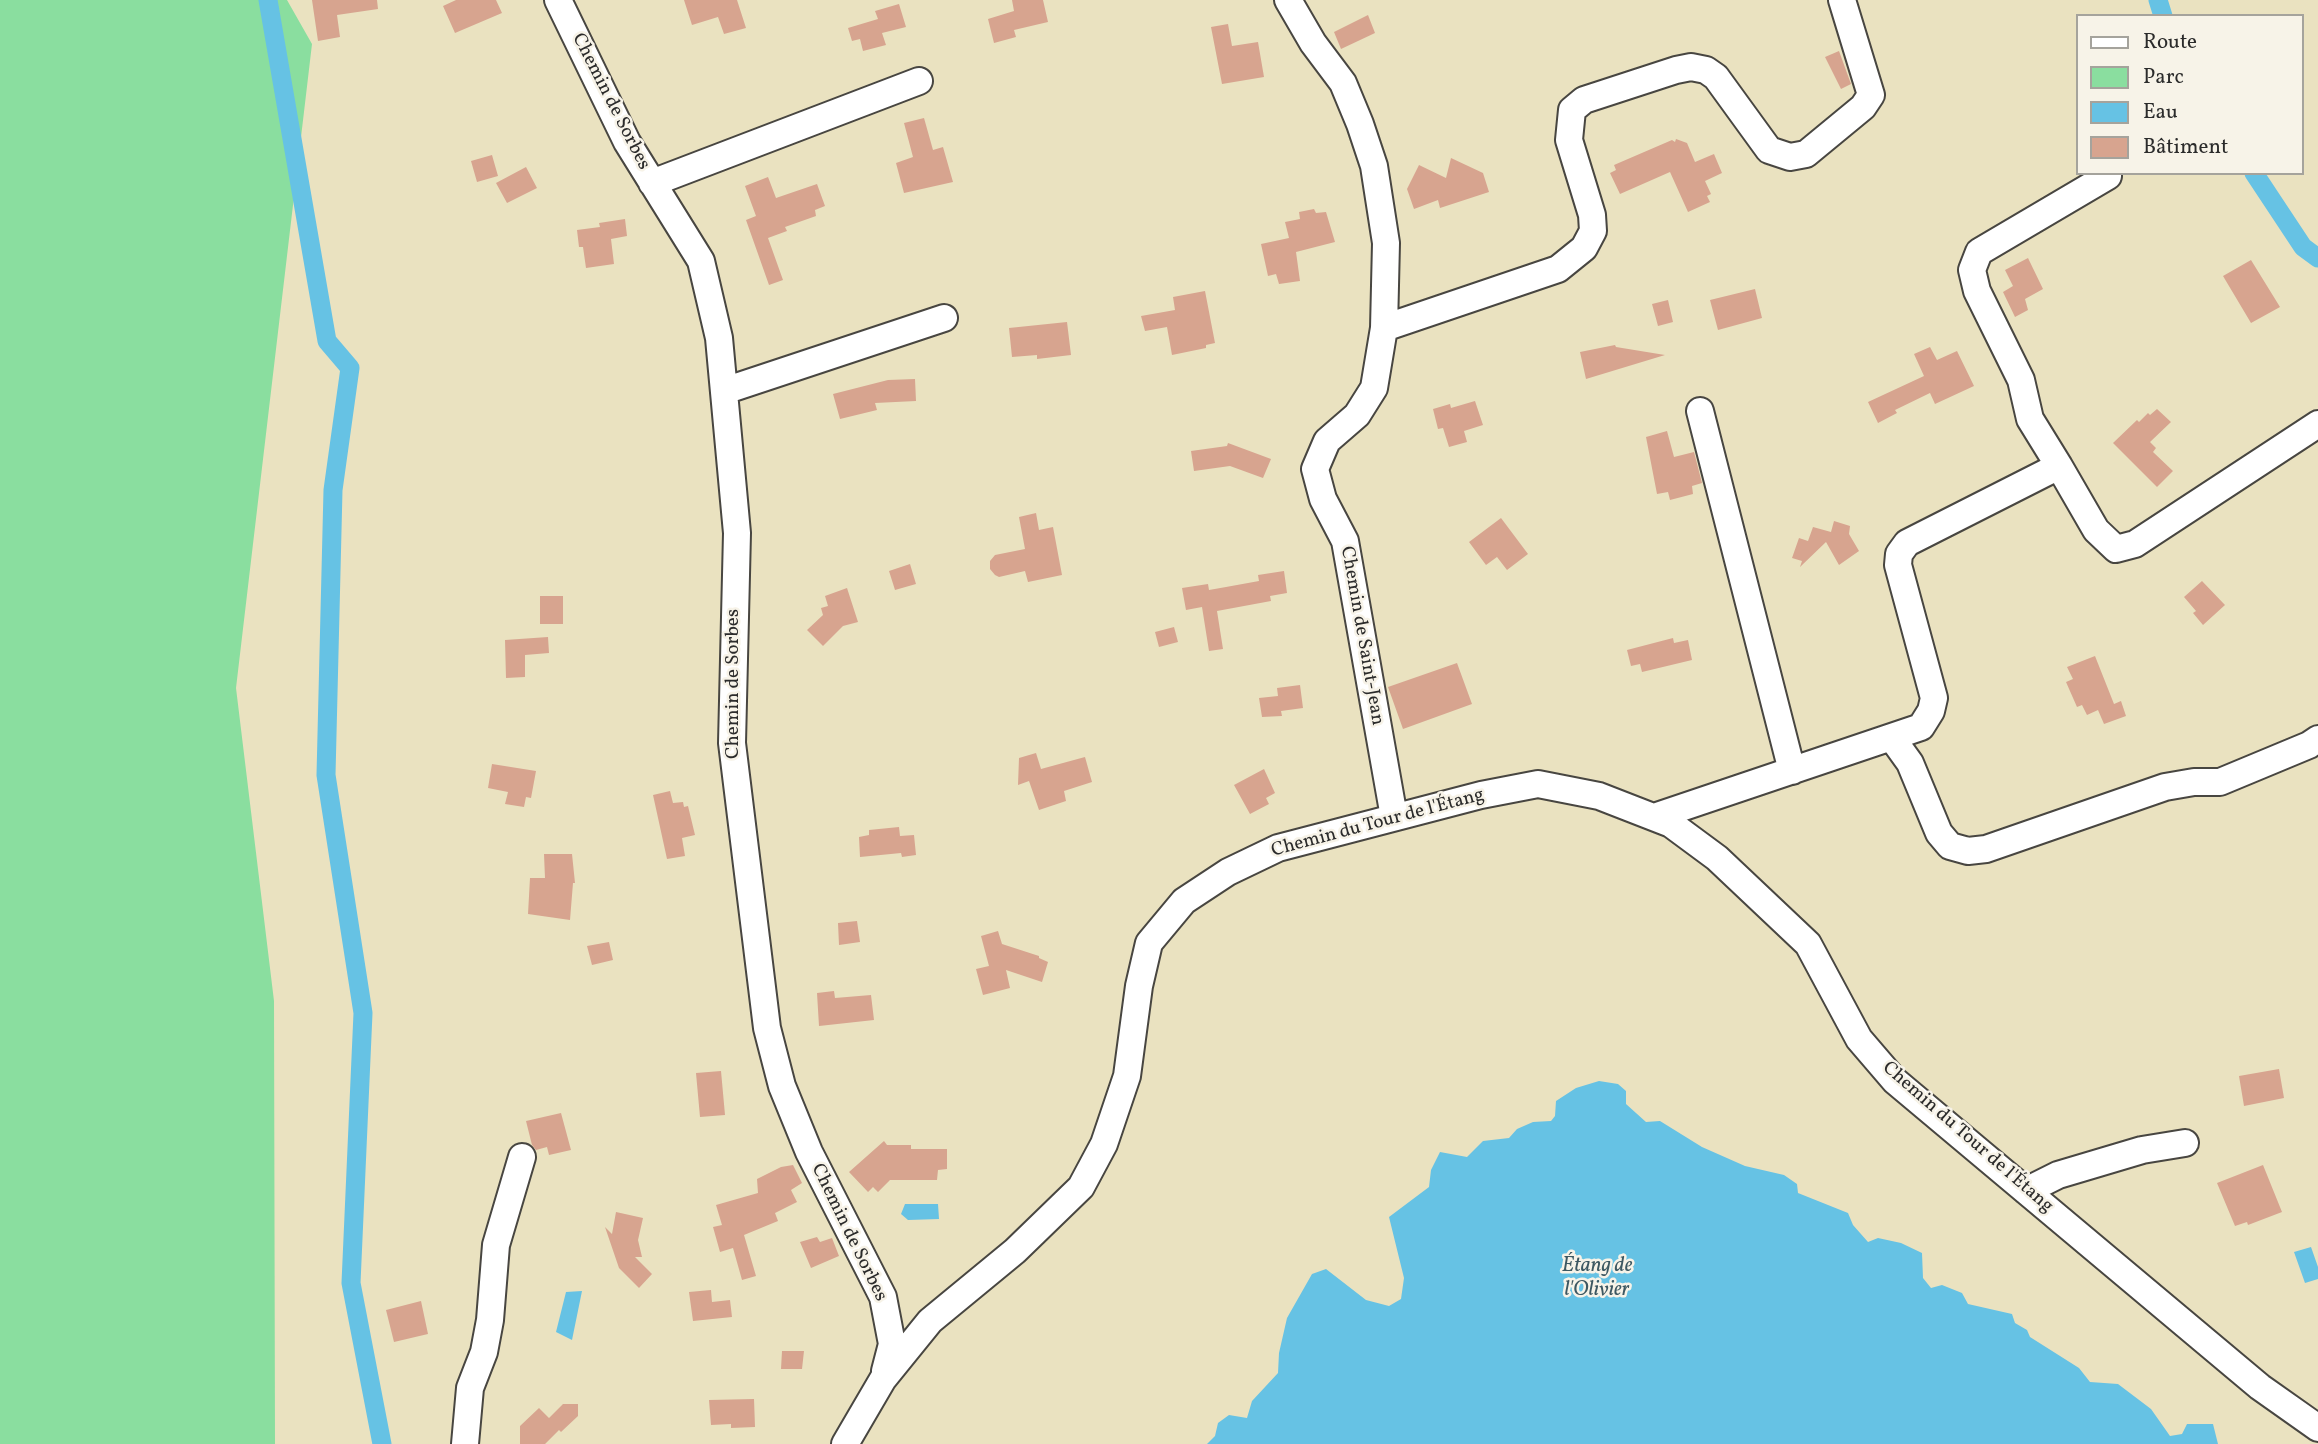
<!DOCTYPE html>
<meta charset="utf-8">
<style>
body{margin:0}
#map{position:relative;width:2318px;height:1444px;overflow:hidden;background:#eae2c0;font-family:Vollkorn,serif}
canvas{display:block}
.legend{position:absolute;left:2076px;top:14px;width:228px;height:161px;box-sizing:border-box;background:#f7f3e8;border:2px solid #a5a39c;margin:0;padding:9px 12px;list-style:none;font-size:21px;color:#2b2b2b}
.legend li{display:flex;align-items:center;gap:14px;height:35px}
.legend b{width:35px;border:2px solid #a5a39c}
</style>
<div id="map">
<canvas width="2318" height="1444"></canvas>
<ul class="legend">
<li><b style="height:9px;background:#fff"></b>Route</li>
<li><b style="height:19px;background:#8ade9f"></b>Parc</li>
<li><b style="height:19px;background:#66c2e4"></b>Eau</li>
<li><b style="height:19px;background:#d7a48f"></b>Bâtiment</li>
</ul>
</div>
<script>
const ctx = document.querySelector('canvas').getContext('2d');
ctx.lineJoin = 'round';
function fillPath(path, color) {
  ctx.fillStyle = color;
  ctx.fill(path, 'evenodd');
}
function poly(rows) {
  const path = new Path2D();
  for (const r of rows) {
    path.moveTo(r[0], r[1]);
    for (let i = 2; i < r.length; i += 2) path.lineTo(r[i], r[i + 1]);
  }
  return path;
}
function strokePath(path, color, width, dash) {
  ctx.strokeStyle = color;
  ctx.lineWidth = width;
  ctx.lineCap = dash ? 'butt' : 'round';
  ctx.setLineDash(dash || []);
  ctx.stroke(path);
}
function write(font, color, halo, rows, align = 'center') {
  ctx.font = font + ' Vollkorn,serif';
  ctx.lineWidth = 5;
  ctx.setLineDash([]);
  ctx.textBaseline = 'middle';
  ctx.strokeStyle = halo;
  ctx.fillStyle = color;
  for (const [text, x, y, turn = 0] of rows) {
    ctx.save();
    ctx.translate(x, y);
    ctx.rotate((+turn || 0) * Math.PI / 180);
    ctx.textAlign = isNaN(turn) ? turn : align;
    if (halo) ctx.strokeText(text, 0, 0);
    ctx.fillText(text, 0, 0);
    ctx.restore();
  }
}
fillPath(poly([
 [0,0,287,0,312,44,236,688,274,1001,275,1444,0,1444]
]), '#8ade9f');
fillPath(poly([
 [1599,1081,1618,1084,1626,1091,1626,1104,1646,1122,1660,1121,1702,1147,1745,1166,1784,1175,1797,1184,1798,1193,1848,1213,1853,1225,1868,1242,1878,1238,1901,1243,1922,1253,1923,1278,1931,1288,1942,1285,1962,1293,1968,1304,2012,1314,2015,1323,2027,1330,2030,1337,2079,1368,2090,1382,2118,1384,2151,1409,2170,1436,2182,1434,2187,1424,2213,1424,2218,1444,1207,1444,1215,1436,1218,1423,1229,1415,1247,1418,1252,1401,1278,1373,1279,1353,1287,1318,1312,1274,1326,1269,1366,1300,1389,1306,1401,1299,1404,1278,1389,1217,1429,1187,1431,1170,1440,1152,1467,1157,1483,1141,1509,1138,1517,1129,1533,1122,1551,1121,1555,1116,1556,1101,1576,1088],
 [905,1204,938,1204,939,1219,908,1220,901,1214],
 [2311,1247,2318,1267,2318,1279,2305,1283,2294,1252],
 [582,1291,572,1340,556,1332,566,1292]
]), '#66c2e4');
strokePath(poly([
 [268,0,327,341,350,368,333,490,326,775,363,1013,351,1283,382,1444],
 [2158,0,2163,16],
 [2254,173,2303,247,2318,258]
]), '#66c2e4', 19);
fillPath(poly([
 [312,0,377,0,378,9,337,15,340,37,318,41],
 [456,0,496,0,502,13,455,33,443,6],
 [684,0,737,0,746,28,724,34,718,17,692,25],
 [1012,0,1043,0,1048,22,1014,30,1016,37,994,43,988,19,1014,11],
 [899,4,906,27,882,33,886,45,863,51,860,39,852,41,848,28,878,19,875,11],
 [1368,15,1375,33,1341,49,1334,32],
 [1228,24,1232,46,1258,42,1264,77,1222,84,1211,27],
 [1839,51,1851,84,1841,89,1825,57],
 [924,118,933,150,943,147,953,182,904,193,896,163,913,157,904,123],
 [1676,139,1687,143,1695,162,1714,154,1722,173,1705,181,1711,194,1707,196,1710,202,1688,212,1670,172,1620,194,1610,173,1616,170,1614,165,1672,140,1675,142],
 [492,155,498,176,477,182,471,161],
 [1451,158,1483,173,1489,192,1440,208,1438,200,1414,209,1407,189,1419,165,1446,178],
 [526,167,537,188,507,203,496,183],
 [768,177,776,198,817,184,825,206,815,210,816,216,785,227,787,231,768,238,783,280,769,285,746,220,756,216,745,186],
 [1314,209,1316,213,1326,212,1335,242,1296,252,1300,281,1279,284,1276,274,1268,276,1261,244,1289,238,1285,222,1300,219,1299,212],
 [625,219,627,236,611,239,614,264,586,268,583,247,579,247,577,230,600,227,599,223],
 [2028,258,2043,289,2025,299,2028,310,2015,317,2003,292,2013,286,2005,270],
 [2251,260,2280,307,2251,323,2223,276],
 [1755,289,1762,318,1718,330,1710,300],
 [1205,291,1215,343,1206,345,1206,348,1172,355,1167,327,1145,331,1141,316,1175,310,1173,297],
 [1668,300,1673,322,1658,326,1652,304],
 [1067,322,1071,355,1037,359,1037,355,1012,357,1009,328],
 [1615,345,1616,347,1665,355,1586,379,1580,352],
 [1930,347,1937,360,1957,351,1974,386,1935,404,1930,393,1895,410,1897,413,1878,423,1868,402,1924,376,1914,354],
 [915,379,916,401,875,403,877,410,840,419,833,394,888,380],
 [1475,401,1483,425,1464,431,1467,442,1449,447,1443,428,1438,429,1433,409,1450,404,1451,408],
 [2157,409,2171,422,2150,442,2156,448,2153,452,2173,471,2157,487,2113,443,2137,420,2139,422,2148,413,2150,415],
 [1667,431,1674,457,1694,452,1702,483,1692,486,1693,494,1670,500,1668,492,1657,494,1646,437],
 [1228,443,1271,459,1263,478,1230,466,1194,471,1191,451,1227,446],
 [1036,513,1039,530,1053,527,1062,575,1028,582,1025,571,999,577,995,575,990,569,990,561,995,555,1025,549,1019,517],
 [1501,518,1528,554,1507,570,1497,557,1486,565,1469,542],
 [1834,521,1850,526,1849,534,1859,551,1839,565,1826,542,1800,567,1802,561,1792,558,1799,538,1808,541,1813,527,1831,532],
 [910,564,916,584,895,590,889,571],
 [1284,571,1287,593,1270,596,1271,601,1217,611,1223,649,1209,651,1202,607,1186,610,1182,588,1208,584,1209,590,1226,587,1259,581,1258,575],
 [2202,581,2225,605,2203,625,2193,613,2196,611,2184,597],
 [847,588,858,622,843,626,823,646,807,630,823,615,821,608,828,606,825,596],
 [540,596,563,596,563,624,540,624],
 [1174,627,1178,642,1159,647,1155,632],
 [548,637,549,653,525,655,525,677,506,678,505,640],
 [1673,638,1674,643,1688,640,1692,660,1642,672,1640,664,1631,666,1627,650],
 [2095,656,2114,704,2121,701,2126,716,2104,724,2098,710,2087,715,2082,705,2077,707,2066,682,2073,679,2067,667],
 [1457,663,1472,704,1403,729,1388,687],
 [1300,685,1303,708,1281,711,1282,716,1262,717,1259,698,1278,696,1277,688],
 [1036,753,1041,769,1085,757,1092,782,1064,791,1066,801,1039,810,1029,781,1018,785,1019,758],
 [492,764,536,771,531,798,526,797,524,807,505,804,508,792,488,788],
 [1264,769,1275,793,1266,798,1269,804,1250,814,1234,785],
 [670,791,673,803,683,802,684,807,688,806,695,835,682,838,685,856,667,859,653,795],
 [899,827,900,836,914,835,916,855,902,857,901,853,860,857,859,837,869,835,869,830],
 [544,854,572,854,575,883,573,883,570,920,528,914,530,878,545,878],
 [857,921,860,942,839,945,838,923],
 [998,931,1002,944,1039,956,1039,958,1048,962,1042,982,1006,970,1010,988,983,995,976,969,989,966,981,936],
 [609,942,613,960,592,965,587,946],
 [834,991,835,998,871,995,874,1020,819,1026,817,993],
 [2279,1069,2284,1098,2244,1106,2239,1076],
 [721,1071,725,1115,700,1117,696,1073],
 [561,1113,571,1150,549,1155,547,1147,536,1150,532,1145,526,1121],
 [884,1141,887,1145,911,1145,911,1149,947,1149,947,1169,938,1170,937,1180,890,1180,878,1192,873,1187,868,1192,849,1172],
 [793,1165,802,1183,791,1190,797,1202,775,1213,778,1221,744,1235,756,1276,742,1280,733,1248,720,1252,713,1227,722,1225,716,1205,758,1193,757,1179,781,1167],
 [2263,1165,2282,1212,2248,1225,2247,1222,2235,1226,2217,1183],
 [616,1212,643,1218,638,1240,642,1257,635,1257,652,1274,639,1288,619,1268,605,1227,612,1234],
 [817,1237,820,1242,832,1238,839,1256,811,1268,800,1242],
 [711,1290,712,1302,730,1300,732,1317,693,1321,689,1292],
 [421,1301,428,1334,394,1342,386,1310],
 [782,1351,804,1351,802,1369,781,1369],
 [754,1399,755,1427,731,1428,731,1424,711,1425,709,1400],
 [563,1404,578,1404,578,1416,561,1432,559,1430,545,1444,520,1444,520,1426,539,1408,549,1418]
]), '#d7a48f');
const minor = poly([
 [558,0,627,142,701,261,719,338,737,533,732,743,767,1028,782,1086,809,1152,883,1297,892,1344,885,1371],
 [1288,0,1313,43,1343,83,1360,124,1374,166,1386,243,1384,328,1374,388,1357,415,1327,441,1315,469,1323,499,1345,541,1394,817],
 [652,183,919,81],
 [1384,328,1558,269,1584,248,1593,231,1592,215,1569,140,1572,110,1584,100,1676,70,1691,67,1706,70,1716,77,1769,150,1790,157,1806,154,1863,107,1871,95,1842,0],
 [724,391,944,318],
 [1700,411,1792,771],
 [2059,466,2030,419,2021,380,1977,291,1972,270,1979,252,2108,176],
 [1892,738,1910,763,1939,833,1950,846,1968,851,1986,849,2165,787,2194,782,2220,782,2309,745,2318,739],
 [1654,817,1921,727,1931,711,1934,698,1898,565,1899,554,1907,543,2059,466,2096,530,2116,549,2135,544,2318,424],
 [2026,1191,2058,1175,2142,1150,2185,1143],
 [465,1444,470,1388,484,1352,490,1320,496,1245,522,1157],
 [845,1444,883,1379,930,1321,1015,1251,1081,1187,1104,1144,1127,1076,1139,986,1149,943,1184,901,1228,872,1278,848,1481,795,1538,784,1599,796,1671,824,1717,858,1808,944,1859,1039,1895,1081,2260,1387,2318,1428]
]);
strokePath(minor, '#484641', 30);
strokePath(minor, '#fff', 26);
write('19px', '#2b2b2b', '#f7f3e8', [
 ["Chemin de Sorbes",610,102,63],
 ["Chemin de Saint-Jean",1361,636,80],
 ["Chemin de Sorbes",735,684,-90],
 ["Chemin du Tour de l'Étang",1378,824,-15],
 ["Chemin du Tour de l'Étang",1967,1138,41],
 ["Chemin de Sorbes",848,1233,64]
]);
write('italic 21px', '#3d5862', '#f7f3e8', [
 ["Étang de",1597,1267],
 ["l'Olivier",1597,1291]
]);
</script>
